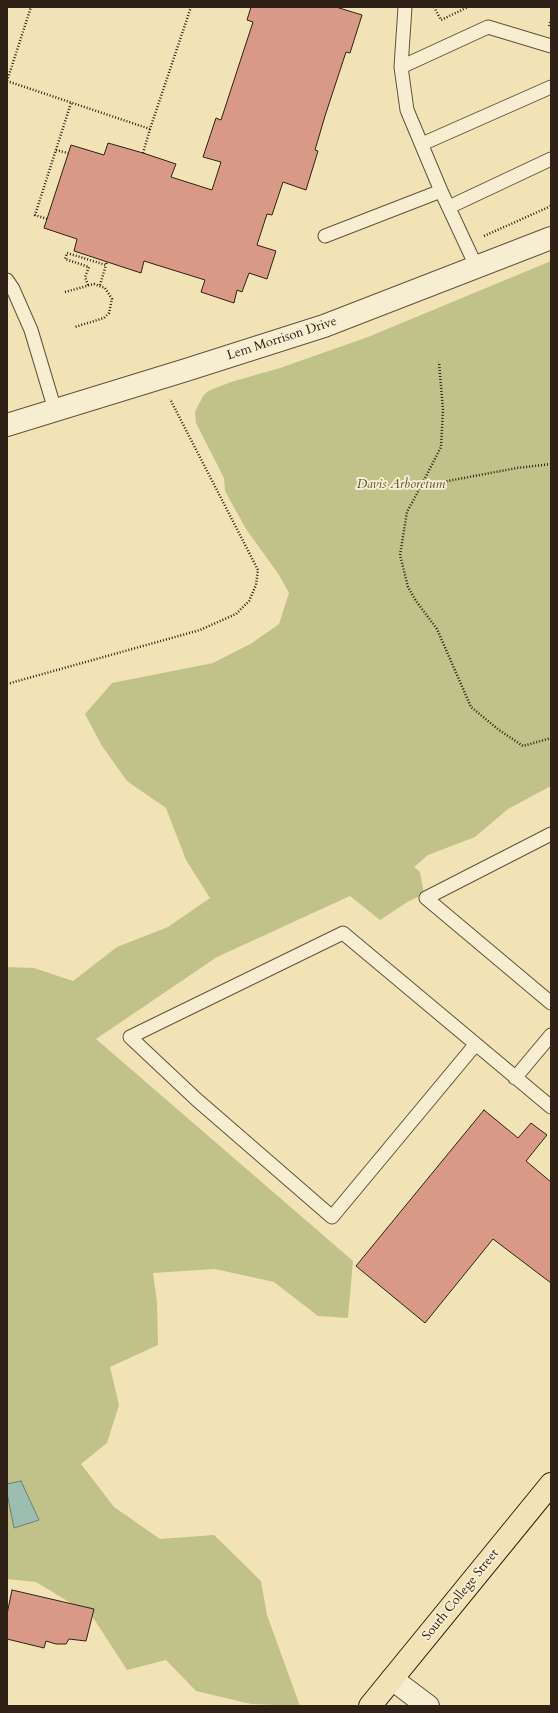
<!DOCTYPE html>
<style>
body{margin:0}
#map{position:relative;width:558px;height:1713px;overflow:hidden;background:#f2e3b6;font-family:Cardo,serif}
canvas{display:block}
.frame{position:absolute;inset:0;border:8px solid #2f2115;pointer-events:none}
</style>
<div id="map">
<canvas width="558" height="1713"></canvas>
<div class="frame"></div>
</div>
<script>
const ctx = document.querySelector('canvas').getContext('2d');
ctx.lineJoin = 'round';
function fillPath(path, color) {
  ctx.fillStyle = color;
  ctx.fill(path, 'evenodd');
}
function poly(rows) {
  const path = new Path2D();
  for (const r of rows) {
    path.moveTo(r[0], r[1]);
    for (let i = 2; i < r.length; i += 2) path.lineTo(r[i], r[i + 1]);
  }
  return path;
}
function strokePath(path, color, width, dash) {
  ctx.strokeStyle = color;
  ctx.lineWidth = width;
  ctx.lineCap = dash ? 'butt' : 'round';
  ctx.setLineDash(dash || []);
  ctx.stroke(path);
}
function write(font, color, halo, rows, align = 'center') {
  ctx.font = font + ' Cardo,serif';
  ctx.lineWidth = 4;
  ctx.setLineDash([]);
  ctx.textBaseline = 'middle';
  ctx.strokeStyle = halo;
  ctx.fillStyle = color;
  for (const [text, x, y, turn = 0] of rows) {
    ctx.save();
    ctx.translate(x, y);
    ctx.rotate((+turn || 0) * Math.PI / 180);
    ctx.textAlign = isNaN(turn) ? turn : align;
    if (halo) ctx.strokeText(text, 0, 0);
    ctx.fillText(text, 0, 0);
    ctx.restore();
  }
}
fillPath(poly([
 [551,261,551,786,508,809,475,837,428,855,414,867,420,872,424,894,409,901,380,920,350,896,217,957,96,1039,353,1261,348,1318,318,1316,274,1282,215,1269,153,1273,157,1302,158,1345,110,1367,119,1405,107,1443,81,1464,114,1507,160,1539,214,1535,261,1581,267,1615,300,1706,251,1704,196,1691,166,1660,127,1670,92,1616,36,1582,7,1579,7,967,34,968,73,981,117,947,168,927,210,898,186,860,166,808,127,781,102,746,85,714,112,683,213,663,252,643,279,624,289,593,279,575,246,529,225,491,224,478,196,423,195,412,203,396,208,391,231,382,280,368,368,337]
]), '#c0c289');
const water = poly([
 [21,1481,39,1520,14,1528,7,1493,7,1484,21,1481]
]);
fillPath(water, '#9bbeb1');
strokePath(water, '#707f73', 1);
const building = poly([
 [251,7,336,7,362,15,350,53,346,52,325,116,315,150,318,151,306,190,283,182,272,215,267,214,257,245,276,251,267,279,249,273,242,292,237,290,234,303,201,292,205,280,144,261,141,273,74,251,77,239,44,228,71,145,104,155,108,143,143,153,176,164,171,177,212,190,221,162,203,157,216,118,221,120,253,22,247,20,251,7],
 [484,1110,518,1138,531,1123,547,1135,526,1161,551,1182,551,1283,493,1239,425,1323,356,1266,484,1110],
 [12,1590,94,1609,86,1641,69,1639,66,1644,56,1644,46,1641,44,1648,7,1639,7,1614,12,1590]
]);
fillPath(building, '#d89987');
strokePath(building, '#2f2115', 1);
const service = poly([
 [405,7,401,67,407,110,441,191,476,266],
 [401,67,488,27,551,46],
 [422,144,551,87],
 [449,207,551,159],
 [325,236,441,191],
 [7,280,13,289,31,330,55,410],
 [551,834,426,898,551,1003],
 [475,1045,332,1217,196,1099,130,1037,343,933,551,1107],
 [515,1078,551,1035]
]);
const minor = poly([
 [392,1679,428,1706]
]);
const tertiary = poly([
 [7,425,186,370,324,326,551,238]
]);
const primary = poly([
 [370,1706,551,1484]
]);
strokePath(service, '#60523d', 15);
strokePath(minor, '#60523d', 24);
strokePath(tertiary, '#60523d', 24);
strokePath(primary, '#2f2115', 24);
strokePath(poly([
 [434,7,441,20,468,7],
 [549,26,551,20],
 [7,81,150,129,191,7],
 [7,81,31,7],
 [56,150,68,153],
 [143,153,150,129],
 [47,219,35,215,71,103],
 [484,236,551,206],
 [88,285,85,277,89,267,65,259,67,253,106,265,107,262],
 [100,285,106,265],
 [65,292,94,284,105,288,112,299,109,313,104,318,75,327],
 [551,464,517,468,421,486,407,512,400,555,408,587,416,601,437,629,471,707,499,730,523,746,551,738],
 [421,486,441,447,443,410,439,362],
 [7,684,200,630,236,614,249,601,256,585,258,570,170,399]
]), '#2f2115', 2.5, [1, 2]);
strokePath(service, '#f7edd0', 13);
strokePath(minor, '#f7edd0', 22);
strokePath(tertiary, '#f7edd0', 22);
strokePath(primary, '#f2e3b6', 22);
write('13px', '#2f2115', '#f7edd0', [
 ["Lem Morrison Drive",282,339,-18],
 ["South College Street",461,1595,-51]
]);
write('italic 13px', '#5a5138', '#f7edd0', [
 ["Davis Arboretum",401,485]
]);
</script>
